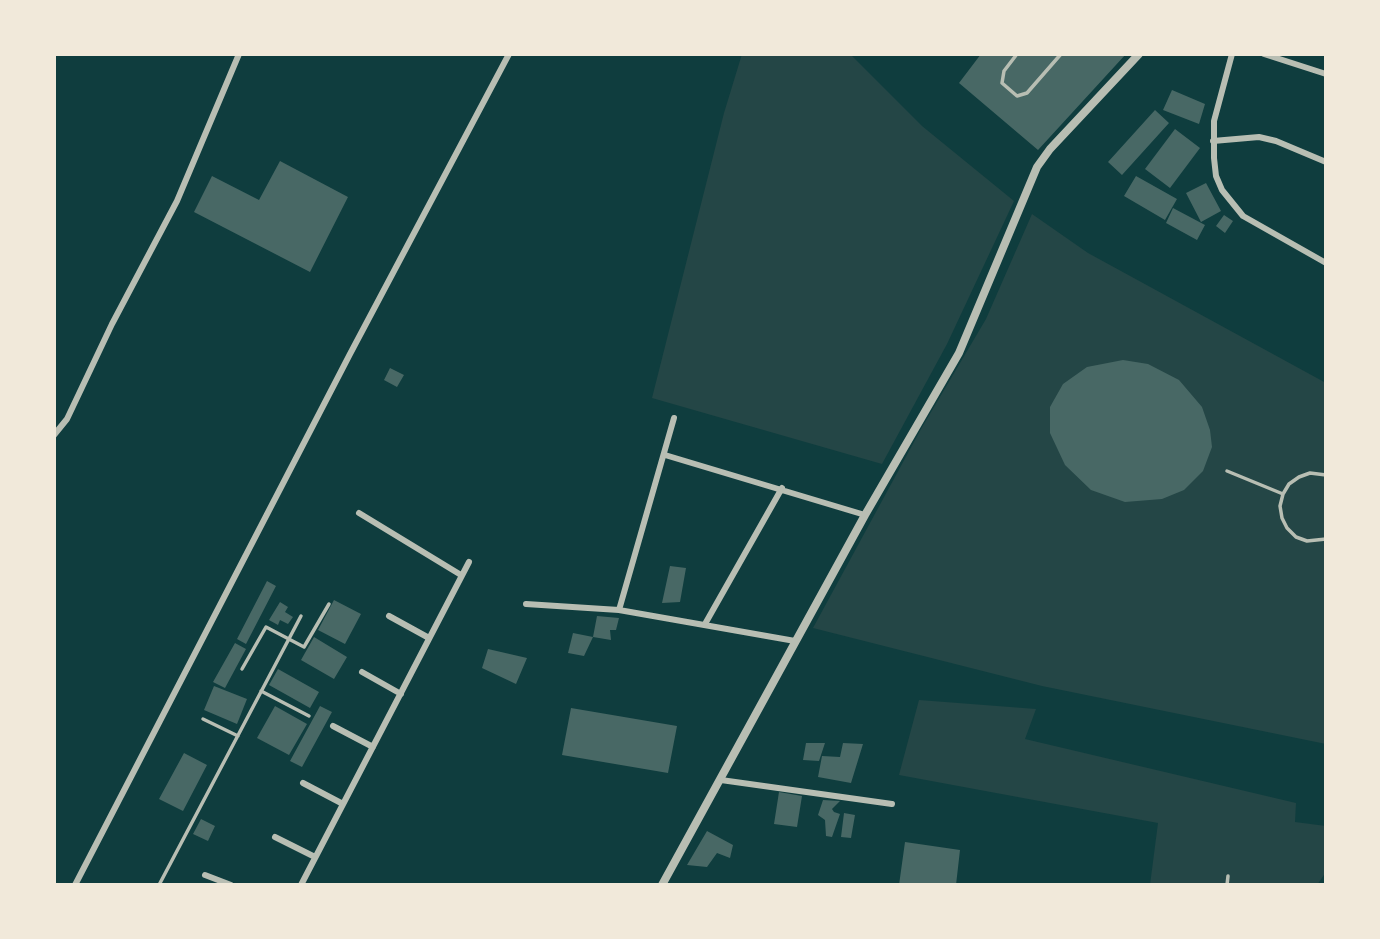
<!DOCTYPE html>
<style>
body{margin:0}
#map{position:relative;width:1380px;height:939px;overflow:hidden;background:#0f3d3e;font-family:"Work Sans",sans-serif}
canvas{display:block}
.frame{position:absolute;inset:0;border:56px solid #f1e9da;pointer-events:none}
</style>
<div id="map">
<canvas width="1380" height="939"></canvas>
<div class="frame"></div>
</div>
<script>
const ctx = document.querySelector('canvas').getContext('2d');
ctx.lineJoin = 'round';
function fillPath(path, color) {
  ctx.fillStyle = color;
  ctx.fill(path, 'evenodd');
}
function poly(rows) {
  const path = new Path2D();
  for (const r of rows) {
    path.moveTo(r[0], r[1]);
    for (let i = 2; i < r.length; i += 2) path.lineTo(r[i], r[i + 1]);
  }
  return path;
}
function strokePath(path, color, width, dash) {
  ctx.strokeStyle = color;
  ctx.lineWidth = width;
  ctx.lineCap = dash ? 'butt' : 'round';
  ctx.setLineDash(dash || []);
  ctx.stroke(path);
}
fillPath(poly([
 [742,54,850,54,922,126,1014,201,947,344,882,464,652,398,724,113],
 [1032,214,1088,253,1326,383,1326,744,1042,686,813,628,921,429,986,319],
 [919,700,1036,709,1025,739,1296,803,1295,822,1326,826,1326,872,1317,885,1150,885,1158,823,899,775]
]), '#244646');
fillPath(poly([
 [981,54,1126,54,1038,150,959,83],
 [1172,90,1205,104,1199,124,1163,110],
 [1155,110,1169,123,1122,175,1108,162],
 [1175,129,1200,148,1170,188,1145,169],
 [280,161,348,197,310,272,194,212,212,176,259,200],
 [1136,176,1177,199,1165,220,1124,196],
 [1206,183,1221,211,1201,222,1186,193],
 [1173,208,1205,225,1197,240,1166,223],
 [1224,215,1233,221,1225,233,1216,226],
 [1123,360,1148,364,1179,380,1202,407,1210,430,1212,447,1203,471,1184,490,1162,499,1125,502,1091,490,1065,465,1050,433,1050,407,1063,384,1087,367],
 [390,368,404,375,397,387,384,380],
 [670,566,686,568,680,602,662,603],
 [267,581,276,586,246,644,237,639],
 [334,600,361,614,345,644,318,630],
 [280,602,288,607,285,612,293,617,288,624,280,620,278,625,269,620],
 [597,616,619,618,616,630,610,630,611,640,593,637],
 [573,633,593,637,584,656,568,653],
 [314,637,347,657,334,679,301,660],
 [235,643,246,649,225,688,213,682],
 [488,649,527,658,516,684,482,668],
 [278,669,319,692,310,708,269,685],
 [214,686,247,699,237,724,204,710],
 [275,706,307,724,289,755,257,738],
 [320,706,332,712,302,767,290,761],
 [571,708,677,726,668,773,562,755],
 [806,743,825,743,819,761,803,760],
 [843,743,863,744,851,783,818,777,822,756,840,757],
 [184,753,207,765,183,811,159,799],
 [779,792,802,796,797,827,774,824],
 [823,800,840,801,832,809,834,812,840,814,832,837,826,836,825,820,818,815],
 [844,813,855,815,851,838,841,837],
 [201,819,215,826,208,841,193,834],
 [707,831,733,845,730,858,717,853,707,867,687,865],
 [905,842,960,850,956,885,899,885]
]), '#486865');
strokePath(poly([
 [1017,54,1004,71,1002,83,1017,96,1027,93,1061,54],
 [1227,471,1283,494],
 [1326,475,1310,473,1299,477,1289,484,1283,494,1280,506,1282,518,1287,528,1296,537,1307,541,1326,539],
 [242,669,266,627,304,647,329,604],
 [261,691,309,716],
 [203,719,238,736],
 [159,885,301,616],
 [1227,885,1228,876]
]), '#b8beb3', 3.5);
strokePath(poly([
 [1232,54,1214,121,1214,158,1216,176,1222,190,1243,216,1326,263],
 [1264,54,1326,74],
 [1213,141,1259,137,1276,141,1326,162],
 [54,435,67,419,112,324,177,201,239,54],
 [665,455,865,515],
 [359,513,461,575],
 [526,604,619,610,795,641],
 [619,610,674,418],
 [389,616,429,638],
 [705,624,782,488],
 [362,672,401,694],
 [333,726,373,747],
 [721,780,892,804],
 [303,783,343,804],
 [275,837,315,857],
 [205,875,231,885],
 [75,885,350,354,509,54],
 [301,885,469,562]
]), '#b8beb3', 6);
strokePath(poly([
 [662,885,865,515,959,353,1037,167,1050,149,1139,54]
]), '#b8beb3', 8);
</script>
